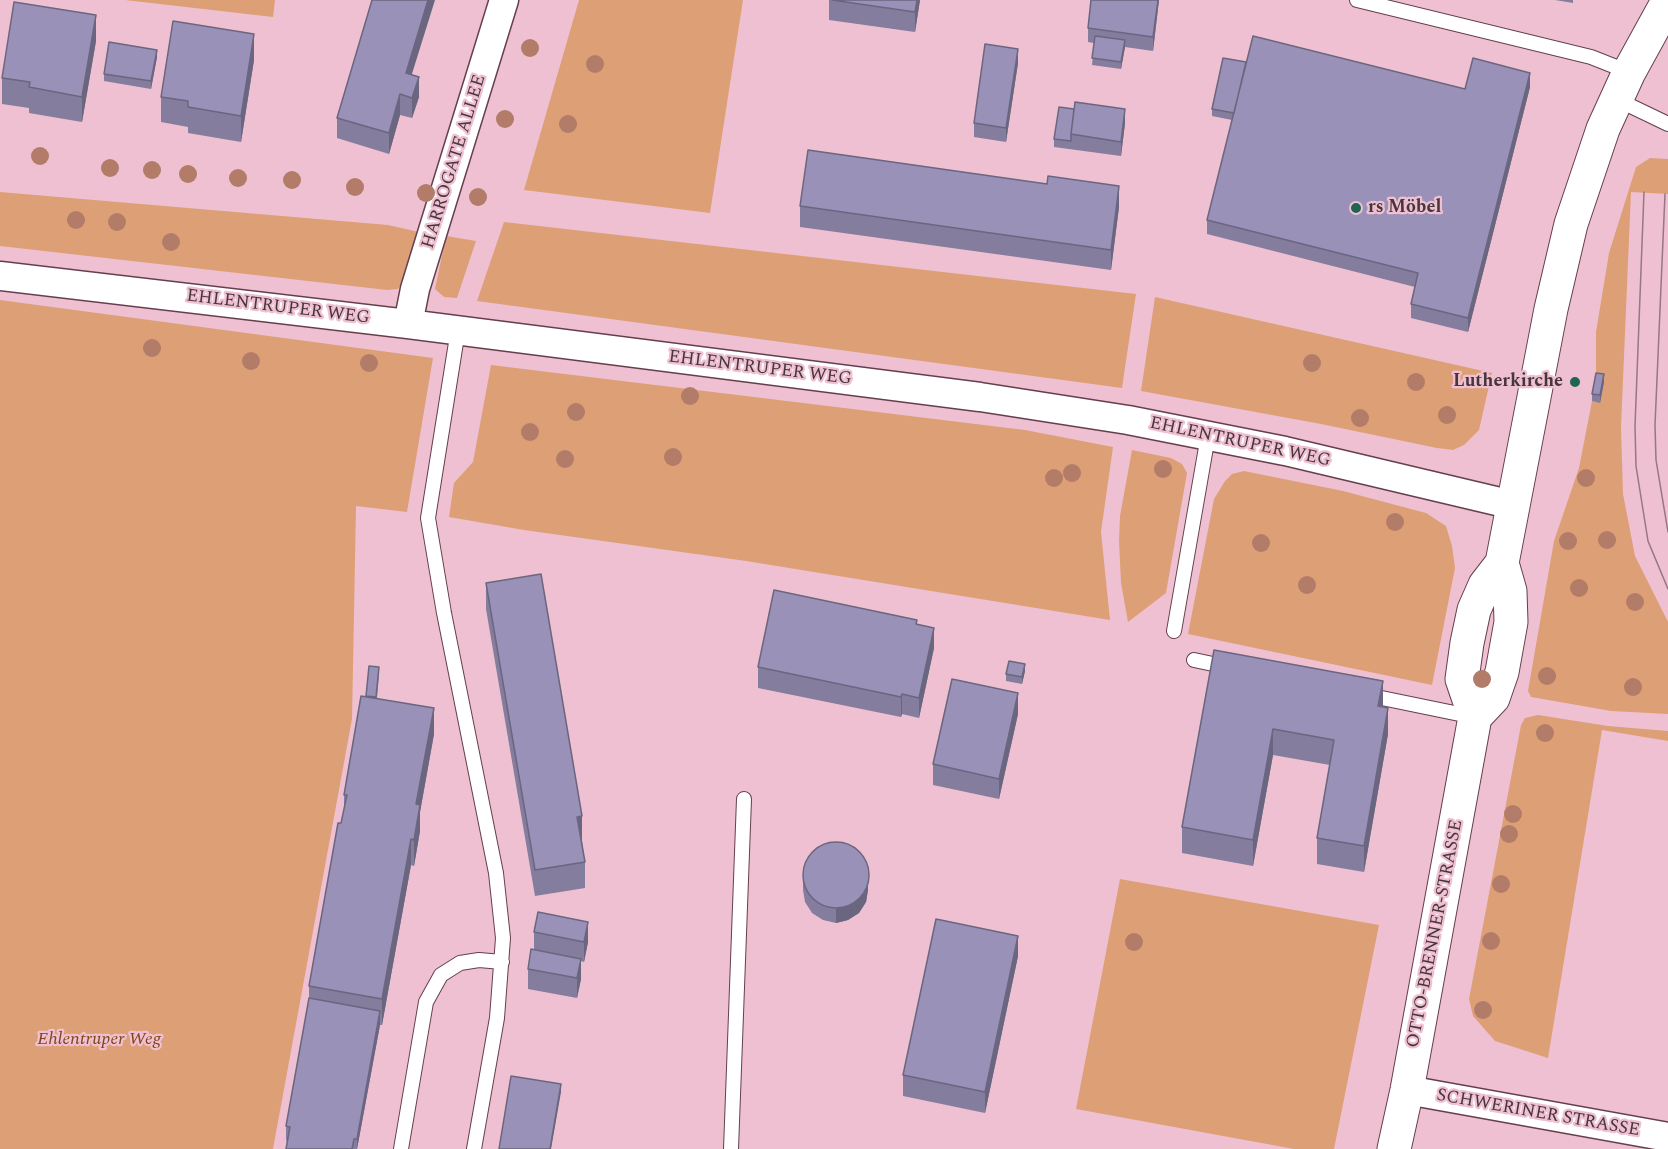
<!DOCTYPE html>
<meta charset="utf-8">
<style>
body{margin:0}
canvas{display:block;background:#eec0d1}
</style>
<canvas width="1668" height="1149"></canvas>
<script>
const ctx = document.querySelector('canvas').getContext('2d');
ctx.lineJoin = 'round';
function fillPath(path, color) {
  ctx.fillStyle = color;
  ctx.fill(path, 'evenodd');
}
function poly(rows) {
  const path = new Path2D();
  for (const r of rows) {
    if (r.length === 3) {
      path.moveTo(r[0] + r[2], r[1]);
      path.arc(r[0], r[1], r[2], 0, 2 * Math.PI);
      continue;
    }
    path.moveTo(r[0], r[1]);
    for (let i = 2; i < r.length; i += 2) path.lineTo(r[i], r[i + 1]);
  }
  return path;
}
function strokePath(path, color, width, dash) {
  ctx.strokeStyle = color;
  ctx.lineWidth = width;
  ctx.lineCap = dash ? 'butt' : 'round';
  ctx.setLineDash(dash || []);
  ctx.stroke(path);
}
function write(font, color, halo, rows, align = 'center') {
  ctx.font = font + ' Spectral,serif';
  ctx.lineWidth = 4.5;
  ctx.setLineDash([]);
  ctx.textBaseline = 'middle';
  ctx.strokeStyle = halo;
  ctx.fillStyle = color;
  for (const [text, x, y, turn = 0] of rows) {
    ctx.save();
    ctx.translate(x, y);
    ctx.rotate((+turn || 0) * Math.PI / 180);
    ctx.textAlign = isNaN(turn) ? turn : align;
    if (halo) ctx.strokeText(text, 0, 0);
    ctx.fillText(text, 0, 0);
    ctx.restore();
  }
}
fillPath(poly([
 [125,0,275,0,273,17],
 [579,0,743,0,710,213,524,190],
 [1650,158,1668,159,1668,194,1631,192,1621,427,1623,494,1635,556,1668,622,1668,714,1611,711,1531,697,1528,691,1554,541,1579,468,1592,401,1600,402,1604,382,1596,380,1596,332,1609,253,1636,167],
 [0,192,388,225,419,232,403,282,398,289,387,290,0,246],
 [504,222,1136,294,1122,388,477,301],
 [446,236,476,241,457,298,444,297,435,289],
 [1155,297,1492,373,1479,430,1464,445,1453,450,1437,448,1321,424,1141,391],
 [0,300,433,358,407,512,356,506,352,719,273,1149,0,1149],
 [491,365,1025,430,1113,447,1101,532,1110,620,746,561,524,530,449,517,454,483,473,462],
 [1132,450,1171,458,1182,464,1187,473,1166,593,1128,622,1121,583,1119,541,1120,516],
 [1244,471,1343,491,1426,513,1446,526,1452,546,1455,568,1432,685,1188,634,1214,499,1225,481,1232,474],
 [1538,715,1608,726,1668,731,1668,741,1602,730,1548,1058,1495,1041,1473,1016,1469,999,1521,725,1525,718],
 [1120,879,1379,925,1334,1149,1294,1149,1076,1109]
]), '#dda076');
const lane = poly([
 [1357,0,1591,57,1629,72],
 [1616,99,1668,124],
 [458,330,428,518,444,613,496,873,503,938,497,1018,474,1149],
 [1174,631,1208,436],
 [1194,660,1227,667],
 [1367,695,1474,717],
 [401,1149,426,1002,441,975,460,963,479,960,502,962],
 [731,1149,744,799]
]);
const street = poly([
 [0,276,408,324,980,397,1128,420,1285,451,1513,505],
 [408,324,415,289,504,0],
 [1407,1090,1668,1137]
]);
const secondary = poly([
 [1475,717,1493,698,1502,672,1511,622,1510,591,1502,563,1551,309,1571,224,1603,129,1629,72,1668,1],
 [1394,1149,1407,1090,1475,717,1462,679,1467,643,1474,610,1485,585,1502,563]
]);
strokePath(lane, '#653f4e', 16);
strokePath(street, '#653f4e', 31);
strokePath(secondary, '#653f4e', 35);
strokePath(lane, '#fff', 14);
strokePath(street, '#fff', 28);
strokePath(secondary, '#fff', 33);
strokePath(poly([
 [1644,192,1635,426,1636,466,1648,541,1668,589],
 [1665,194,1655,425,1656,460,1668,532]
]), '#967783', 1.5);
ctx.fillStyle = '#b27c68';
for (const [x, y] of [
 [530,48],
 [595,64],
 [505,119],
 [568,124],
 [40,156],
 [110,168],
 [152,170],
 [188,174],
 [238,178],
 [292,180],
 [355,187],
 [426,193],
 [478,197],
 [76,220],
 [117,222],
 [171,242],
 [152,348],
 [251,361],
 [369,363],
 [1312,363],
 [1416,382],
 [690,396],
 [576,412],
 [1447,415],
 [1360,418],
 [530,432],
 [673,457],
 [565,459],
 [1163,469],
 [1072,473],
 [1054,478],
 [1586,478],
 [1395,522],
 [1607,540],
 [1568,541],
 [1261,543],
 [1307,585],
 [1579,588],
 [1635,602],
 [1547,676],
 [1482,679],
 [1633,687],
 [1545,733],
 [1513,814],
 [1509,834],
 [1501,884],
 [1491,941],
 [1134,942],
 [1483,1010]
]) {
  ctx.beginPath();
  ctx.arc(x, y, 9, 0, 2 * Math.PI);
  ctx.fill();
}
fillPath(poly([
 [829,0,920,0,915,32,829,20],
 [1159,0,1153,51,1125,47,1121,69,1092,65,1094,43,1088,42,1088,28],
 [1555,0,1573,0,1573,3],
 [96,41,82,122,29,113,29,108,2,104,2,78],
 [157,57,151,89,104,81,104,74],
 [254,60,241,142,188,133,188,127,161,122,161,97],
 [1246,62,1465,89,1530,87,1468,332,1411,318,1411,304,1415,287,1207,234,1207,220,1232,120,1212,116,1212,109],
 [1018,63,1006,142,974,137,974,123],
 [412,75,419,97,412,118,400,115,389,154,337,138,337,118],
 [1059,107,1125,123,1121,156,1054,147,1054,139],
 [1047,184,1119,207,1111,270,800,227,800,206],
 [1604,382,1600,403,1592,401,1592,394],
 [486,583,582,841,585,862,585,888,535,896,486,609],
 [917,624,934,648,919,718,902,714,901,717,758,688,758,667],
 [1214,650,1383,707,1388,734,1364,872,1317,864,1317,838,1330,765,1273,755,1253,866,1182,853,1182,827],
 [1025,671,1022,684,1006,681,1006,674],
 [379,675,377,698,434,734,420,812,420,831,414,866,411,865,382,1025,380,1025,357,1149,286,1149,287,1141,286,1140,286,1126,309,998,309,986,344,811,344,795,366,696],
 [1018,714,999,799,933,785,933,764],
 [803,876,868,890,866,902,859,913,848,920,836,923,823,920,812,913,805,902,803,890],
 [534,932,588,942,584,962,581,961,581,979,577,998,528,989,528,969,534,949],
 [1018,956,985,1113,903,1096,903,1075]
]), '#847d9d');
fillPath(poly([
 [428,0,435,0,406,93,406,73],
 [917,0,920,0,915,32,915,12],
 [1158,0,1159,0,1153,51,1153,37],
 [96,15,96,41,82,122,82,97],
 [254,34,254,60,241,142,241,116],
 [1125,40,1125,47,1121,69,1121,62],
 [1018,49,1018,63,1006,142,1006,128],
 [157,50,157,57,151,89,151,81],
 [1530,73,1530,87,1468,332,1468,318],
 [419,77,419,97,412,118,412,98],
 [400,94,400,115,389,154,389,133],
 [1125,109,1125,123,1121,156,1121,142],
 [1119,186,1119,207,1111,270,1111,250],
 [1604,374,1604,382,1600,403,1600,395],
 [934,628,934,648,919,718,919,698],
 [1025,664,1025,671,1022,684,1022,677],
 [1383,681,1383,706,1378,732,1378,706],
 [1018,693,1018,714,999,799,999,779],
 [902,694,902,714,901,717,901,697],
 [434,708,434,734,420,812,420,831,414,866,414,840,416,804],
 [1388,708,1388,734,1364,872,1364,846],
 [1273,729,1273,755,1253,866,1253,840],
 [582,816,582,841,577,843,577,817],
 [411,839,411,865,382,1025,382,999],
 [868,876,868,890,866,902,859,913,848,920,836,923,836,909],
 [588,922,588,942,584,962,584,942],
 [1018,936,1018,956,985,1113,985,1092],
 [581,959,581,979,577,998,577,978],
 [380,1011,380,1025,357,1149,357,1139],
 [561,1084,561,1092,551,1149,550,1149]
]), '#6b6680');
const building = poly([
 [372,0,428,0,406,73,419,77,412,98,400,94,389,133,337,118,372,0],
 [832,0,917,0,915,12,832,0],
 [1091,0,1158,0,1153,37,1088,28,1091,0],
 [14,2,96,15,82,97,29,87,30,82,2,78,14,2],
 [173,21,254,34,241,116,188,107,188,101,161,97,173,21],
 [1095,36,1125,40,1121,62,1092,58,1095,36],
 [1253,36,1465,89,1473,58,1530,73,1468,318,1411,304,1418,273,1207,220,1253,36],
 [109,42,157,50,151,81,104,74,109,42],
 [985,44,1018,49,1006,128,974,123,985,44],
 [1223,58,1246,62,1234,113,1212,109,1223,58],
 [1075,102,1125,109,1121,142,1071,134,1075,102],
 [1059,107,1074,109,1071,134,1071,141,1054,139,1059,107],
 [808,150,1047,184,1048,176,1119,186,1111,250,800,206,808,150],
 [1596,373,1604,374,1600,395,1592,394,1596,373],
 [541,574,582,816,577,817,585,862,535,870,486,583,541,574],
 [774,590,917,620,916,624,934,628,919,698,902,694,901,697,758,667,774,590],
 [1214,650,1383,681,1378,706,1388,708,1364,846,1317,838,1334,740,1273,729,1253,840,1182,827,1214,650],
 [1009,661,1025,664,1022,677,1006,674,1009,661],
 [369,666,379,667,376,697,366,696,369,666],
 [952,679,1018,693,999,779,933,764,952,679],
 [361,696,434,708,416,804,420,805,414,840,411,839,382,999,309,986,338,823,341,823,347,795,344,795,361,696],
 [836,875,33],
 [538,912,588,922,584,942,534,932,538,912],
 [936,919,1018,936,985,1092,903,1075,936,919],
 [531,949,581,959,577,978,528,969,531,949],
 [309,998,380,1011,357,1139,354,1139,352,1149,286,1149,290,1127,286,1126,309,998],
 [511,1076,561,1084,550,1149,499,1149,511,1076]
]);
fillPath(building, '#9991b7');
strokePath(building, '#6b6680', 1.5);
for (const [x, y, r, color] of [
 [1356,208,6,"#206454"],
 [1575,382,6,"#206454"]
]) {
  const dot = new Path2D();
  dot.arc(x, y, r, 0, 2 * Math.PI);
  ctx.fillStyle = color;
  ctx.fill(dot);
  strokePath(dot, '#eec0d1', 2);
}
write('18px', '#48363d', '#eec0d1', [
 ["HARROGATE ALLEE",455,162,-73],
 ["EHLENTRUPER WEG",278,308,7],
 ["EHLENTRUPER WEG",760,369,7],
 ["EHLENTRUPER WEG",1240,443,12],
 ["OTTO-BRENNER-STRASSE",1436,934,-79],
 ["SCHWERINER STRASSE",1538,1114,10]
]);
write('bold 18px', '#48363d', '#eec0d1', [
 ["rs Möbel",1368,208],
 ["Lutherkirche",1563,382,"right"]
], 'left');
write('italic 18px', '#804413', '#eec0d1', [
 ["Ehlentruper Weg",99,1040]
]);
</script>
